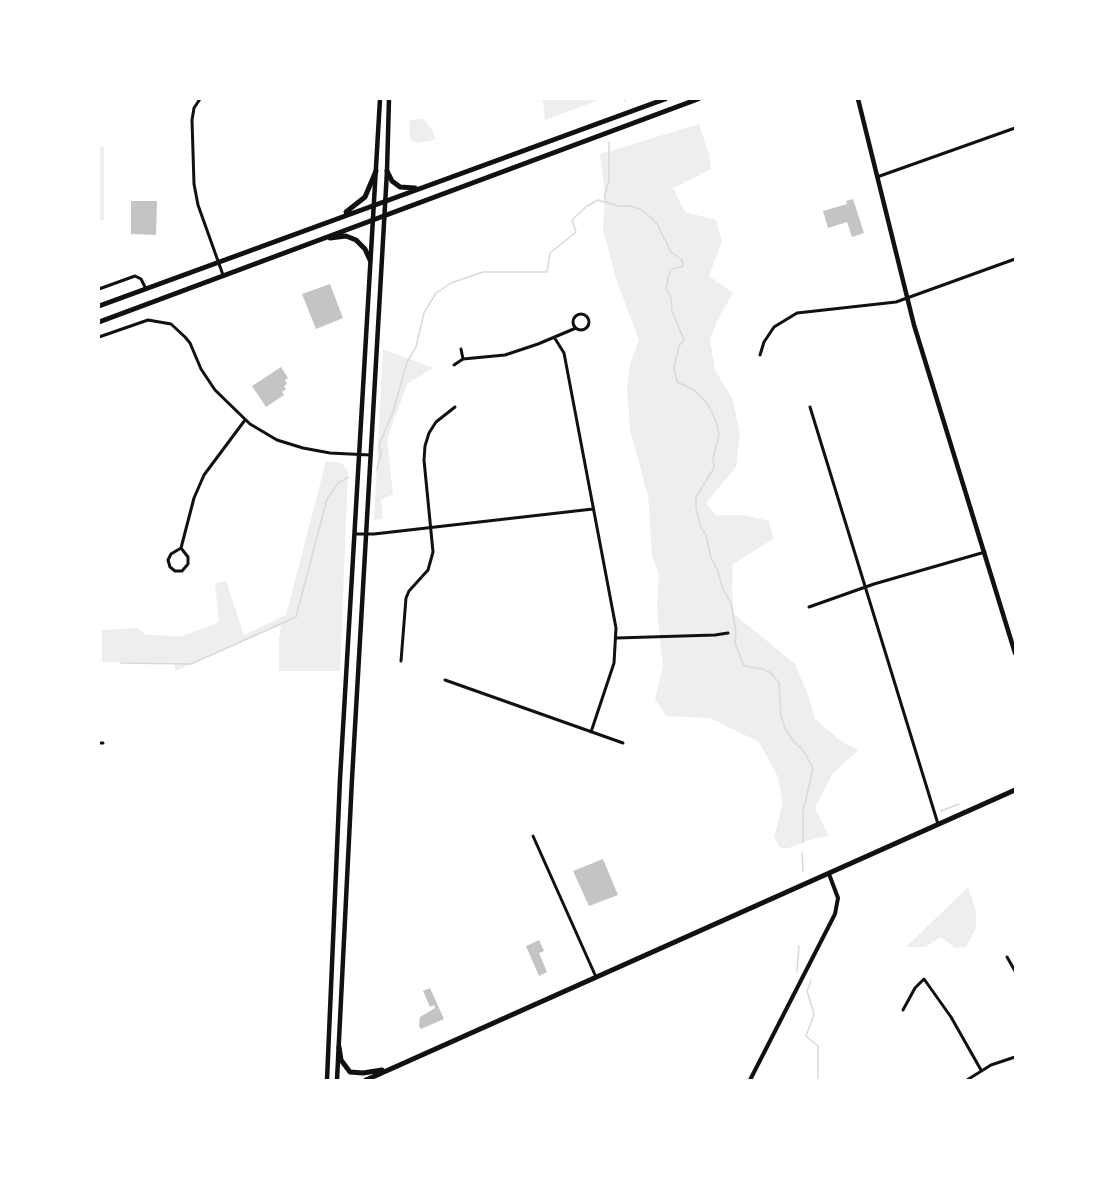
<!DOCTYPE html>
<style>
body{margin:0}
#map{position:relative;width:1114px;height:1179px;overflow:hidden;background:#fff;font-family:Rubik,sans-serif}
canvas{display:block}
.frame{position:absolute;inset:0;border:100px solid #fff;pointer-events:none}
</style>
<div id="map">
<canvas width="1114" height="1179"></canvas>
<div class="frame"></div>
</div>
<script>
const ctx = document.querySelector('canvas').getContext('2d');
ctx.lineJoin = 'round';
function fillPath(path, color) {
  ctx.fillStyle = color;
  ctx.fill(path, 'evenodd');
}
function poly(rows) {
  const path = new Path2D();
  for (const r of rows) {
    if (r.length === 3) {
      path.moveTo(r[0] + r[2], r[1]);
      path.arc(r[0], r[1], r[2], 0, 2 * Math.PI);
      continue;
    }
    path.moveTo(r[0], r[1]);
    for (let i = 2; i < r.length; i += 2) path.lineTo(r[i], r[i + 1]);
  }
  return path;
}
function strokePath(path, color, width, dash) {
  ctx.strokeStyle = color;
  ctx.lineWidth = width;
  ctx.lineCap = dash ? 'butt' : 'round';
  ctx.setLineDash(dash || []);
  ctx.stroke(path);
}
fillPath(poly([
 [529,99,602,99,545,120,543,101],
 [416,119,423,119,426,122,433,131,435,140,417,143,410,140,409,121],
 [699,124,709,154,711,169,673,188,685,212,716,220,722,242,709,276,733,293,718,319,710,340,715,370,733,400,740,436,736,467,706,503,716,515,744,515,769,521,773,539,733,564,732,588,734,614,795,664,808,695,815,719,841,741,859,750,833,773,815,808,829,836,812,839,789,848,780,848,774,837,783,803,778,777,759,742,710,718,666,716,655,699,663,667,657,608,659,576,652,554,648,496,630,430,627,386,630,363,639,340,616,279,603,229,605,193,600,154],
 [99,147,104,147,104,220,99,220],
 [383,349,433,368,408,383,396,414,387,440,393,494,381,500,383,519,374,520],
 [326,461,342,463,348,472,340,671,279,671,279,639,281,625,175,671,174,663,102,662,102,630,138,628,146,635,181,636,215,624,219,620,215,583,226,581,244,635,286,615],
 [968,887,976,911,976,928,966,947,955,948,941,937,925,947,906,947]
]), '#eee');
strokePath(poly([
 [625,101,625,99],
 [606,201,604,197,609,181,609,142],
 [377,470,381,454,379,445,393,412,407,362,416,347,424,313,436,293,451,283,483,272,547,272,550,253,576,232,572,220,587,206,598,200,618,206,630,206,640,209,650,217,657,224,671,252,682,260,683,266,670,270,666,289,671,298,672,311,684,340,679,346,674,368,677,382,694,390,704,400,710,408,717,424,719,435,713,458,714,468,696,497,696,508,701,527,706,535,711,558,717,569,723,589,731,603,736,632,735,643,744,666,763,669,771,673,779,683,781,716,785,728,793,741,803,750,813,768,803,812,803,842],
 [121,663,191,664,296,617,327,499,338,483,349,477],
 [941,811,959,804],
 [802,853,803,871],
 [797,972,799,946],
 [811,980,807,991,814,1014,806,1036,818,1046,818,1080]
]), '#d9d9d9', 1.5);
fillPath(poly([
 [853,199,864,233,852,237,847,222,828,228,823,211,847,204,846,201],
 [131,201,157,201,156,235,131,234],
 [330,284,343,318,316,329,302,294],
 [281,367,288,378,285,380,287,384,284,386,286,389,282,392,284,395,266,407,252,386],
 [603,859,618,895,589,906,573,871],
 [539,940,544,951,539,953,547,972,539,976,526,946],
 [430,988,444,1019,421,1029,419,1026,420,1017,435,1008,434,1005,430,1007,423,991]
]), '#c4c4c4');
strokePath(poly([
 [200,99,194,108,192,120,194,184,198,205,223,275],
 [877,177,1015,128],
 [99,289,135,276,141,279,146,289],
 [581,322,8],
 [99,337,148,320,171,324,185,337,190,343,201,369,215,390,250,424,277,440,303,448,330,453,370,455],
 [554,337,564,353,616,628,614,663,591,732],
 [461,349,463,359],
 [760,355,764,342,774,327,797,313,896,302,1015,259],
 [454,365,463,359,505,355,538,344,576,328],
 [810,407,938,824],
 [355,534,374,534,593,509],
 [181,548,194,498,204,475,245,420],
 [181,548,188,557,188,564,182,571,175,571,170,567,168,560,171,554,181,548],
 [809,607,874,584,985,552],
 [617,638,715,635,728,633],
 [401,661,406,598,409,591,428,570,433,552,424,460,425,446,429,433,436,422,455,407],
 [445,680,623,743],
 [99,743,103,743],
 [533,836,596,977],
 [1007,957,1015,971],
 [903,1010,915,988,924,979,951,1017,981,1070],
 [967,1080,991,1065,1015,1057]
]), '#111', 3);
strokePath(poly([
 [750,1080,835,914,838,898,829,874]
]), '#111', 4);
strokePath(poly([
 [858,99,914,325,1015,653],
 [327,1080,340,779,380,99],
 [337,1080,352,779,387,171,389,99]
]), '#111', 4.5);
strokePath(poly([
 [387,171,392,181,400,187,415,188],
 [346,212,365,197,376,171],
 [330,238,346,236,356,240,365,249,370,260],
 [99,306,665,99],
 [99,322,698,99],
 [339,1047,341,1060,350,1072,363,1073,382,1070],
 [366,1080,1015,790]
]), '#111', 5);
</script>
